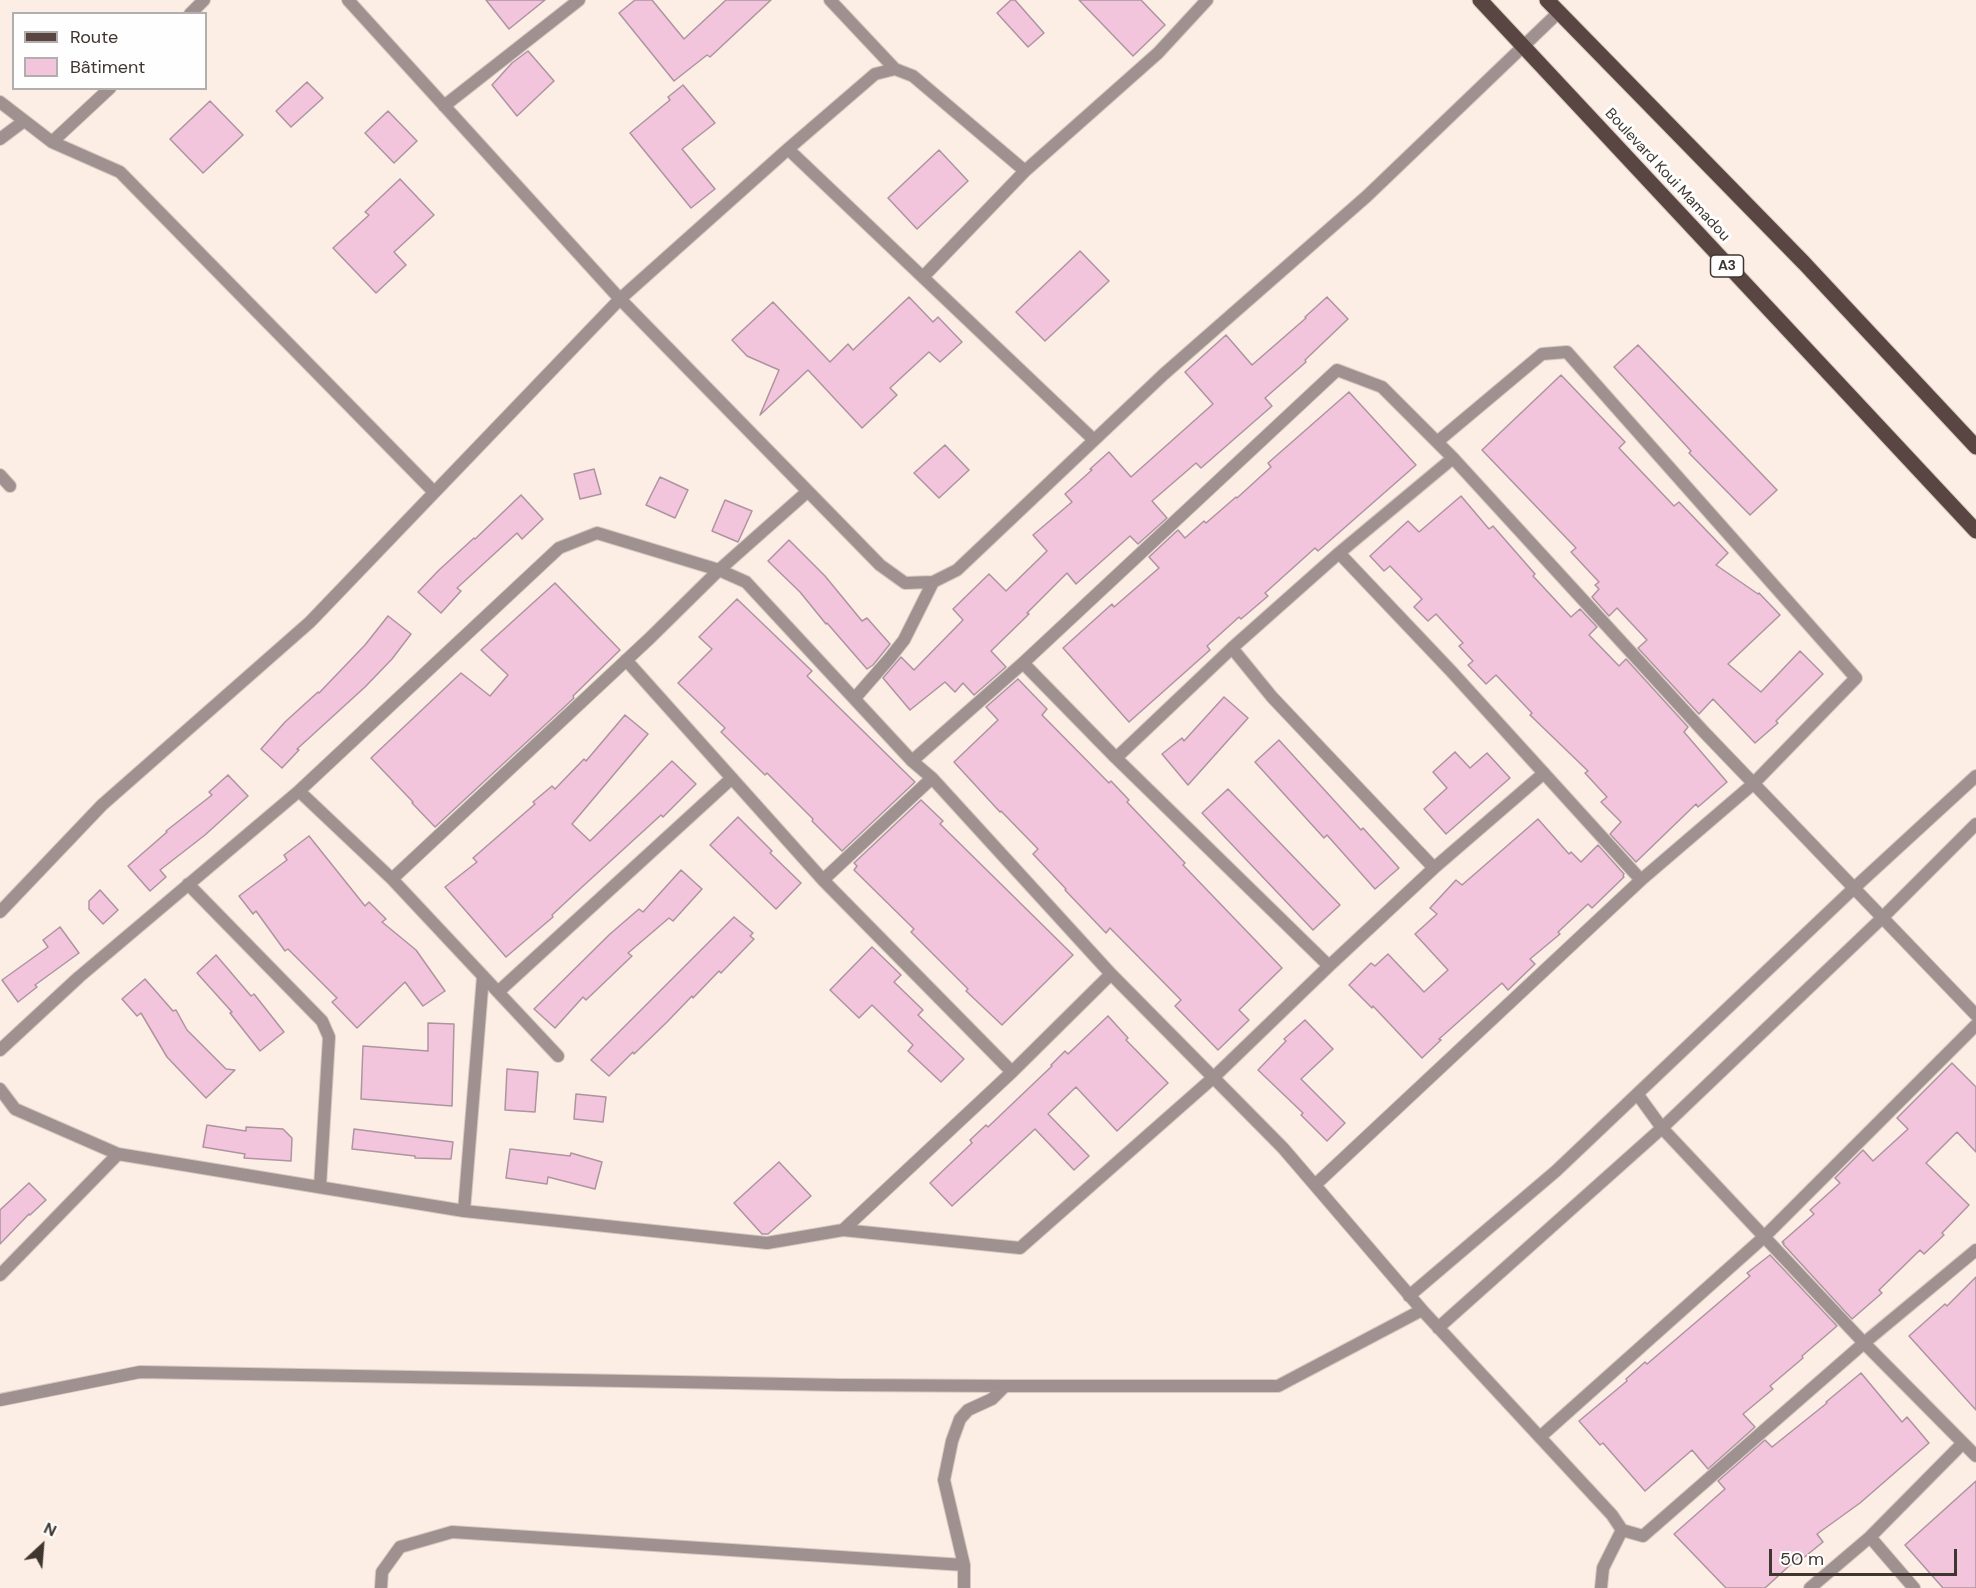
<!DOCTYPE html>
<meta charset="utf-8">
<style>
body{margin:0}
#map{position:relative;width:1976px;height:1588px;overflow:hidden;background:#fceee4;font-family:"DM Sans",sans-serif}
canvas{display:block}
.legend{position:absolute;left:12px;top:12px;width:195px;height:78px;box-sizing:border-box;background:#fefefe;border:2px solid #b2aeab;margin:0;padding:8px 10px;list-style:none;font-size:18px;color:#3f362f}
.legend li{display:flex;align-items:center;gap:12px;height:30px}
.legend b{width:30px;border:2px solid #b2aeab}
.north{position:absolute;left:12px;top:1516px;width:60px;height:60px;-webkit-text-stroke:4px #fefefe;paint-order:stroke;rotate:26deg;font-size:16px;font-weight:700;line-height:24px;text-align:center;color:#3f362f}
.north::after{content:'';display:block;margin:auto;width:21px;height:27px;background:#3f362f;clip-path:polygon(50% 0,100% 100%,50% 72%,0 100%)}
.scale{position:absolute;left:1769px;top:1549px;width:188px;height:27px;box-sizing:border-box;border:3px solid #3f362f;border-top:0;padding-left:8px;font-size:18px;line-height:21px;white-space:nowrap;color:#3f362f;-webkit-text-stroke:4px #fefefe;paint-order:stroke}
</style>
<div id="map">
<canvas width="1976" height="1588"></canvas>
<ul class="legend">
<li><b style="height:8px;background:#594541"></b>Route</li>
<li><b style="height:16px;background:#f3c5dc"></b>Bâtiment</li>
</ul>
<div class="north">N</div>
<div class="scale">50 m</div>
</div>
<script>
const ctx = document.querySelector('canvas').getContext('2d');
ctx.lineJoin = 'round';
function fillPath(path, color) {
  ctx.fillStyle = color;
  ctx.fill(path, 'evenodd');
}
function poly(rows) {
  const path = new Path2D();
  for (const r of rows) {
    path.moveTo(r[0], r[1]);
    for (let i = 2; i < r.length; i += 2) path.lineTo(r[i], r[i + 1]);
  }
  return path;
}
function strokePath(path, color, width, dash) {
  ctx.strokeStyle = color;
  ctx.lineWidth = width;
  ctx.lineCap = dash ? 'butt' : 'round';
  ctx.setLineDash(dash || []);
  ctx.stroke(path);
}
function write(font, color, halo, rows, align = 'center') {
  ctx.font = font + ' "DM Sans",sans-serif';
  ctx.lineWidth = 6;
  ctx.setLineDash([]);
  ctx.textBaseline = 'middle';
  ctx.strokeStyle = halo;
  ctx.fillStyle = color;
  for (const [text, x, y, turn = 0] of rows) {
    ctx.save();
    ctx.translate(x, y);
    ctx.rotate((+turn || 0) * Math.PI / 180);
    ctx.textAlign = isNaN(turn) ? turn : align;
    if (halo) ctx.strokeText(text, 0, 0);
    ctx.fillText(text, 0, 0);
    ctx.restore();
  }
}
const building = poly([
 [486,0,545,0,509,29,486,0],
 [635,0,652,0,684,39,726,0,771,0,710,57,707,55,674,81,619,13,635,0],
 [1011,0,1015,0,1044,33,1028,47,997,13,1011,0],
 [1079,0,1141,0,1165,25,1133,56,1079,0],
 [528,51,554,81,517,116,492,85,512,63,528,51],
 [307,82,323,98,291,127,276,111,307,82],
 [683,85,715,123,682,149,715,189,691,208,630,133,670,100,668,97,683,85],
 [210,101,243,135,203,173,170,139,210,101],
 [388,111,417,141,394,163,365,133,388,111],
 [939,150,968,181,917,229,888,198,939,150],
 [400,179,434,215,394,252,406,265,376,293,333,248,369,215,365,212,400,179],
 [1080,251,1109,281,1045,341,1016,312,1080,251],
 [909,297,933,322,938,317,962,342,940,362,929,352,890,388,897,395,862,428,808,370,760,415,779,370,747,356,732,340,773,302,830,362,848,344,853,350,909,297],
 [1327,297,1348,319,1305,360,1306,362,1265,398,1272,406,1201,468,1196,463,1152,501,1167,518,1138,544,1130,536,1076,584,1067,573,1027,613,1029,614,991,651,1006,667,974,695,963,683,955,692,945,682,910,710,883,678,901,657,914,670,963,620,953,609,989,574,1006,591,1047,551,1033,535,1072,502,1065,494,1092,470,1090,469,1109,452,1131,477,1213,404,1185,372,1226,335,1252,365,1306,318,1305,317,1327,297],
 [1638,345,1777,490,1750,515,1689,453,1691,451,1614,367,1638,345],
 [1561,375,1625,442,1619,448,1674,506,1679,502,1728,553,1716,565,1758,594,1759,593,1780,615,1728,664,1761,692,1800,651,1823,674,1776,721,1778,723,1755,743,1713,699,1699,714,1638,648,1647,640,1617,608,1609,616,1592,597,1599,589,1595,585,1599,582,1571,552,1576,548,1482,450,1561,375],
 [1349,392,1416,465,1318,551,1315,548,1265,593,1268,596,1241,619,1239,617,1207,646,1210,650,1129,722,1063,648,1112,604,1114,607,1159,568,1149,557,1178,530,1185,538,1204,521,1206,523,1236,497,1237,498,1271,467,1268,463,1349,392],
 [945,445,969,470,939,498,914,473,945,445],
 [594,469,601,494,580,499,574,474,594,469],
 [660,477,688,490,675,518,646,505,660,477],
 [521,495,543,519,522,539,517,533,457,588,461,591,441,613,418,592,439,570,474,538,475,539,521,495],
 [1461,496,1489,529,1493,526,1535,574,1533,576,1571,617,1580,609,1597,627,1589,635,1619,666,1626,659,1688,727,1684,732,1727,782,1698,807,1696,804,1636,862,1610,834,1621,822,1601,802,1607,797,1585,773,1588,771,1530,715,1532,713,1496,675,1486,684,1468,665,1473,661,1459,646,1463,643,1436,614,1428,621,1414,607,1422,599,1390,566,1384,571,1370,556,1408,521,1419,532,1461,496],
 [725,500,752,511,738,542,712,531,725,500],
 [789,540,825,576,862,621,867,618,890,644,873,665,867,669,827,623,826,624,800,592,768,561,789,540],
 [555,583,620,650,573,696,574,698,435,827,412,803,413,802,371,758,461,673,490,696,508,675,481,650,555,583],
 [737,599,812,671,807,676,915,782,842,851,812,821,813,819,767,773,765,775,721,732,725,728,678,683,712,649,699,637,737,599],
 [388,616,411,634,392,659,365,687,297,749,299,750,282,768,261,749,285,722,318,692,319,693,365,645,388,616],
 [1018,679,1047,709,1042,715,1109,783,1111,781,1129,800,1127,802,1185,863,1183,865,1282,968,1239,1010,1249,1020,1218,1050,1175,1006,1181,1000,1110,928,1106,933,1065,890,1066,889,1033,854,1038,849,1001,811,1000,812,954,762,998,720,986,707,1018,679],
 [1224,697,1248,718,1188,785,1162,754,1182,738,1184,741,1224,697],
 [625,715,648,734,572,824,590,841,672,761,696,784,663,817,661,815,582,887,552,915,553,917,506,957,445,887,477,862,473,858,535,804,533,802,552,786,555,789,584,759,586,761,625,715],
 [1279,740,1361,830,1363,828,1399,868,1375,889,1327,835,1324,838,1255,762,1279,740],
 [1455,752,1470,768,1487,753,1510,778,1446,834,1424,809,1447,788,1433,772,1455,752],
 [228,775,248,796,205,835,160,870,166,877,150,891,128,866,167,832,166,831,212,795,209,792,228,775],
 [1228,789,1340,905,1313,930,1202,813,1228,789],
 [921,800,943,821,940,824,1073,955,1002,1025,966,991,968,989,911,932,914,929,854,870,857,866,854,863,921,800],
 [738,817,772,851,770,853,801,883,776,909,710,845,738,817],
 [1538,819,1569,854,1571,852,1581,862,1598,845,1624,874,1623,876,1624,877,1592,908,1588,904,1558,932,1560,934,1530,959,1535,964,1508,990,1502,983,1439,1039,1441,1040,1422,1058,1373,1006,1372,1008,1349,985,1371,963,1375,966,1388,954,1424,992,1448,970,1415,934,1437,914,1430,908,1456,880,1462,885,1538,819],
 [309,836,365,906,369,902,386,919,382,922,416,950,445,991,423,1006,405,982,357,1028,332,1002,337,998,288,949,285,951,256,911,253,914,239,896,287,860,284,855,309,836],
 [681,870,702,889,673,921,669,918,628,953,632,956,586,1000,583,997,555,1028,534,1009,610,934,639,909,643,912,681,870],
 [100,890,118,910,103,924,89,909,89,901,100,890],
 [734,917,753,933,750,936,754,939,721,973,719,971,693,998,692,996,667,1022,634,1054,633,1052,609,1076,591,1060,734,917],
 [60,927,79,953,35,985,37,987,18,1002,2,980,48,947,43,940,60,927],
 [872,947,901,975,894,982,923,1010,918,1015,964,1059,941,1082,908,1051,913,1045,872,1005,859,1018,830,990,872,947],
 [216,955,251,996,254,994,284,1032,260,1051,230,1013,232,1012,197,973,216,955],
 [145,979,173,1011,176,1010,187,1030,226,1069,235,1070,206,1098,167,1057,141,1013,137,1016,122,999,145,979],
 [1108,1016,1128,1038,1126,1040,1168,1083,1117,1131,1076,1087,1048,1114,1089,1156,1074,1170,1035,1129,952,1206,930,1183,972,1143,970,1140,986,1125,988,1127,1052,1066,1051,1065,1065,1051,1068,1054,1108,1016],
 [1305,1020,1333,1049,1301,1079,1345,1123,1327,1141,1301,1115,1303,1113,1258,1070,1286,1041,1284,1039,1305,1020],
 [428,1023,454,1024,452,1106,361,1099,363,1046,428,1051,428,1023],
 [1952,1063,1976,1087,1976,1152,1957,1132,1926,1163,1969,1205,1942,1233,1944,1235,1924,1254,1920,1250,1879,1290,1882,1293,1852,1319,1783,1244,1784,1243,1782,1242,1814,1214,1810,1210,1840,1183,1835,1178,1863,1150,1873,1161,1908,1129,1897,1118,1952,1063],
 [507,1069,538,1072,535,1112,505,1110,507,1069],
 [576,1094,606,1097,603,1122,574,1119,576,1094],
 [207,1125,246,1131,246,1127,283,1129,292,1138,291,1161,244,1158,245,1154,203,1147,207,1125],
 [354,1129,453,1142,451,1159,415,1158,415,1156,352,1149,354,1129],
 [510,1149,570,1156,571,1153,602,1162,595,1189,548,1177,547,1184,506,1178,510,1149],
 [779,1162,811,1196,768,1234,762,1234,734,1203,779,1162],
 [29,1183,46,1200,30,1215,29,1214,0,1244,0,1210,29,1183],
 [1770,1255,1837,1326,1802,1356,1803,1358,1770,1386,1773,1389,1743,1414,1755,1427,1708,1469,1692,1450,1645,1491,1603,1443,1600,1445,1579,1421,1627,1381,1626,1379,1645,1362,1647,1364,1750,1276,1747,1273,1770,1255],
 [1976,1277,1976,1410,1909,1336,1945,1304,1947,1306,1976,1277],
 [1861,1373,1902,1422,1907,1417,1929,1443,1860,1503,1817,1534,1823,1542,1802,1559,1800,1556,1765,1588,1726,1588,1674,1534,1725,1489,1718,1481,1765,1440,1772,1447,1827,1403,1826,1402,1861,1373],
 [1976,1481,1976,1588,1943,1588,1905,1545,1976,1481]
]);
fillPath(building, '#f3c5dc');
strokePath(building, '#ad94a0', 1.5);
const street = poly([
 [348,0,620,299,880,565,905,583,933,582,957,570,1164,374,1367,196,1559,12],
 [830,0,895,69],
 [190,14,204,0],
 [0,102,52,142,120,172,434,492],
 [444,106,579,0],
 [0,139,24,121],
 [52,142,110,88],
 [788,149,1094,440],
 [923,277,1025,171],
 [1437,442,1542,354,1567,352,1856,678,1753,784,1641,880],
 [0,475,10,486],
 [1232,648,1272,697,1434,868],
 [626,660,823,880,1012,1072],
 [1023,663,1116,758,1329,966],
 [855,698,889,659,904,640,933,582],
 [1116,758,1232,648,1339,553,1453,458],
 [912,761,1023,663,1337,370,1382,387,1453,458,1704,732,1976,1015],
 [299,791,392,879,558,1056],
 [392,879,650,638,719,570,807,492],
 [823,880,932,778],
 [188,884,322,1021,329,1037,320,1187],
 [0,912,102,805,310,622,620,299,788,149,875,74,895,69,913,76,1025,171,1158,53,1207,0],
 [498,992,732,778],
 [0,1050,79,977,299,791,559,548,597,533,719,570,746,582,912,761,932,778,1111,974,1283,1148,1422,1310],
 [0,1089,15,1109,118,1154,464,1211,767,1243,843,1230,1012,1072,1111,974],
 [1638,1095,1662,1128,1864,1343,1976,1456],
 [1315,1185,1641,880,1451,671,1339,553],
 [464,1211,483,976],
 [843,1230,1020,1248,1214,1077,1329,966,1434,868,1544,773],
 [0,1275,118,1154],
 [1409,1296,1556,1171,1853,889,1976,776],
 [1438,1328,1662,1128,1881,919,1976,824],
 [0,1400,140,1372,841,1385,1005,1386],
 [1540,1437,1764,1237,1976,1025],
 [381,1588,382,1572,400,1547,452,1532,964,1565],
 [964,1588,964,1565,944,1480,952,1441,960,1419,968,1410,992,1399,1005,1386,1278,1386,1422,1310,1612,1515,1622,1530,1643,1536,1864,1343,1976,1250],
 [1601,1588,1603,1568,1622,1530],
 [1810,1588,1870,1537],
 [1914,1588,1870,1537,1963,1443]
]);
const primary = poly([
 [1480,0,1976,531],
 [1547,0,1804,263,1976,447]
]);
strokePath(street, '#d6c9c0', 14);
strokePath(primary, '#d6c9c0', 17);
strokePath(street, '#9e918f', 12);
strokePath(primary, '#594541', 15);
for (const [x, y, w] of [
 [1727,266,33]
]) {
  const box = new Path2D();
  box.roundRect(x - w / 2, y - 11, w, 22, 4.5);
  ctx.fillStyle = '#fefefe';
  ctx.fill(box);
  strokePath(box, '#3f362f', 1.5);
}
write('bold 14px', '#3f362f', null, [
 ["A3",1727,266]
]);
write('15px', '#3f362f', '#fefefe', [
 ["Boulevard Koui Mamadou",1667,175,47]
]);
</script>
